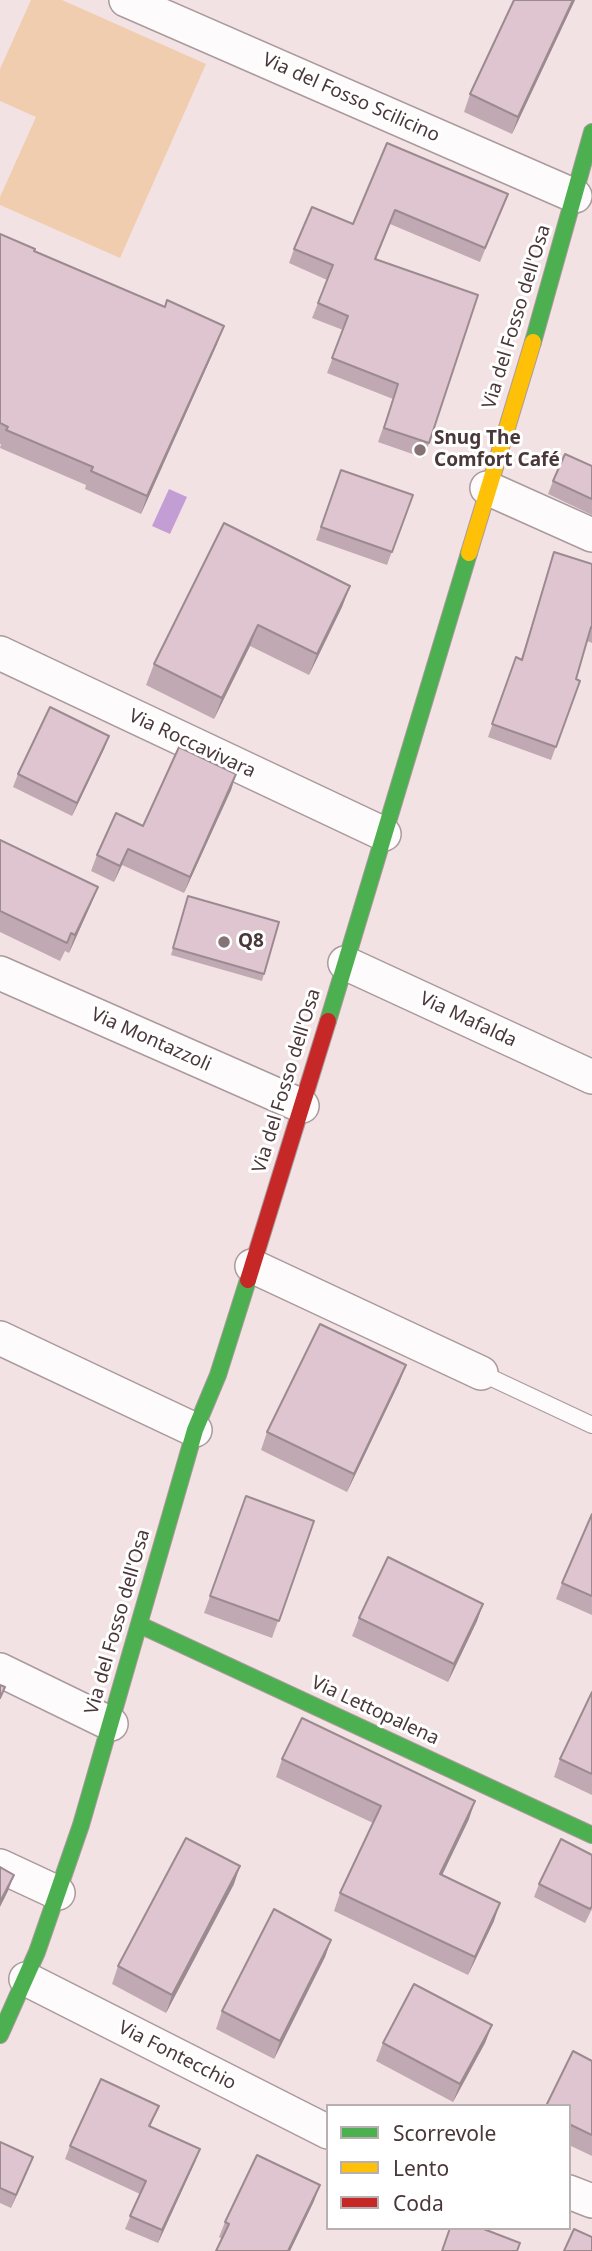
<!DOCTYPE html>
<meta charset="utf-8">
<style>
body{margin:0}
#map{position:relative;width:592px;height:2251px;overflow:hidden;background:#f3e2e4;font-family:"Noto Sans",sans-serif}
canvas{display:block}
.legend{position:absolute;left:326px;top:2104px;width:245px;height:126px;box-sizing:border-box;background:#fff;border:2px solid #b7afb0;margin:0;padding:9px 12px;list-style:none;font-size:21px;color:#4a373a}
.legend li{display:flex;align-items:center;gap:14px;height:35px}
.legend b{width:35px;border:2px solid #b7afb0}
</style>
<div id="map">
<canvas width="592" height="2251"></canvas>
<ul class="legend">
<li><b style="height:9px;background:#4caf50"></b>Scorrevole</li>
<li><b style="height:9px;background:#ffc107"></b>Lento</li>
<li><b style="height:9px;background:#c62828"></b>Coda</li>
</ul>
</div>
<script>
const ctx = document.querySelector('canvas').getContext('2d');
ctx.lineJoin = 'round';
function fillPath(path, color) {
  ctx.fillStyle = color;
  ctx.fill(path, 'evenodd');
}
function poly(rows) {
  const path = new Path2D();
  for (const r of rows) {
    path.moveTo(r[0], r[1]);
    for (let i = 2; i < r.length; i += 2) path.lineTo(r[i], r[i + 1]);
  }
  return path;
}
function strokePath(path, color, width, dash) {
  ctx.strokeStyle = color;
  ctx.lineWidth = width;
  ctx.lineCap = dash ? 'butt' : 'round';
  ctx.setLineDash(dash || []);
  ctx.stroke(path);
}
function write(font, color, halo, rows, align = 'center') {
  ctx.font = font + ' "Noto Sans",sans-serif';
  ctx.lineWidth = 6;
  ctx.setLineDash([]);
  ctx.textBaseline = 'middle';
  ctx.strokeStyle = halo;
  ctx.fillStyle = color;
  for (const [text, x, y, turn = 0] of rows) {
    ctx.save();
    ctx.translate(x, y);
    ctx.rotate((+turn || 0) * Math.PI / 180);
    ctx.textAlign = isNaN(turn) ? turn : align;
    if (halo) ctx.strokeText(text, 0, 0);
    ctx.fillText(text, 0, 0);
    ctx.restore();
  }
}
fillPath(poly([
 [31,0,62,0,206,64,120,258,0,205,0,197,36,117,0,101,0,69]
]), '#f0cdae');
fillPath(poly([
 [169,489,187,497,170,534,152,526]
]), '#c29ed5');
const lane = poly([
 [481,1373,592,1425]
]);
const street = poly([
 [126,0,575,196],
 [487,488,592,535],
 [0,653,384,834],
 [345,963,592,1077],
 [0,973,302,1106],
 [252,1266,481,1373],
 [0,1338,195,1430],
 [0,1670,111,1724],
 [0,1866,58,1893],
 [26,1979,328,2132],
 [569,2192,592,2201]
]);
const fast = poly([
 [533,342,592,132],
 [328,1021,469,553],
 [140,1625,592,1835],
 [0,2035,37,1952,81,1825,195,1430,218,1375,248,1280]
]);
const slow = poly([
 [469,553,533,342]
]);
const jam = poly([
 [248,1280,328,1021]
]);
strokePath(lane, '#aa9a9c', 18);
strokePath(street, '#aa9a9c', 36);
strokePath(fast, '#aa9a9c', 18);
strokePath(slow, '#aa9a9c', 18);
strokePath(jam, '#aa9a9c', 18);
strokePath(lane, '#fdfbfb', 16);
strokePath(street, '#fdfbfb', 33);
strokePath(fast, '#4caf50', 16);
strokePath(slow, '#ffc107', 16);
strokePath(jam, '#c62828', 16);
fillPath(poly([
 [514,0,575,0,512,134,464,112,470,94],
 [387,143,508,194,480,262,390,224,376,259,429,443,424,458,378,442,393,399,327,373,343,330,312,318,327,280,289,263,294,249,353,224],
 [0,234,217,344,141,514,85,489,86,485,0,448,1,444,0,444],
 [592,466,592,515,548,494,553,481],
 [341,470,413,495,387,565,316,540],
 [554,552,592,564,592,643,587,641,576,679,580,681,551,760,488,737,516,657,521,659],
 [350,586,342,607,309,675,250,646,214,719,146,685,154,664],
 [109,736,104,749,72,816,13,787,18,774],
 [236,774,231,790,184,893,122,865,114,882,91,871,97,855,143,826],
 [0,840,98,887,91,904,69,953,65,951,60,961,0,932],
 [188,896,264,974,262,981,171,955],
 [406,1365,399,1383,347,1492,261,1450,267,1432],
 [246,1496,314,1521,272,1638,204,1613],
 [592,1514,592,1615,556,1599,562,1583],
 [483,1604,477,1621,448,1682,352,1636,359,1618],
 [592,1692,592,1795,554,1777,560,1759],
 [282,1759,469,1819,442,1875,494,1921,468,1975,334,1911,340,1893,373,1823,276,1777],
 [592,1855,592,1909,585,1923,534,1897,539,1884],
 [234,1884,166,2013,112,1984,118,1966],
 [331,1940,325,1957,274,2059,216,2029,222,2011],
 [492,2025,485,2043,453,2102,376,2061,383,2043],
 [592,2061,592,2156,569,2145,569,2106],
 [159,2106,150,2127,200,2149,195,2162,158,2243,125,2229,140,2194,65,2159,70,2146],
 [0,2142,28,2170,11,2208,0,2203],
 [314,2201,290,2251,216,2251,222,2239,219,2237,225,2222]
]), '#c0a9b2');
fillPath(poly([
 [573,0,575,0,512,134,518,117],
 [224,326,217,344,141,514,147,496],
 [350,586,342,607,309,675,317,654],
 [258,625,250,646,214,719,222,698],
 [109,736,104,749,72,816,77,803],
 [236,774,231,790,184,893,190,877],
 [128,849,122,865,114,882,120,866],
 [98,887,91,904,69,953,75,935],
 [406,1365,399,1383,347,1492,354,1474],
 [483,1604,477,1621,448,1682,454,1664],
 [475,1801,469,1819,434,1892,440,1874],
 [240,1866,234,1884,166,2013,172,1995],
 [14,1875,8,1891,0,1907,0,1902],
 [500,1903,494,1921,468,1975,475,1957],
 [331,1940,325,1957,274,2059,280,2041],
 [492,2025,485,2043,453,2102,460,2084],
 [200,2149,195,2162,158,2243,162,2230],
 [33,2157,28,2170,11,2208,16,2195],
 [320,2185,314,2201,290,2251,288,2251]
]), '#9c8a91');
const building = poly([
 [514,0,573,0,518,117,470,94,514,0],
 [387,143,508,194,485,248,395,210,375,259,478,295,429,443,384,428,398,384,332,358,348,316,318,303,333,265,294,249,312,207,353,224,387,143],
 [0,234,35,249,34,251,165,307,167,300,224,326,147,496,91,471,93,467,6,430,8,427,0,423,0,234],
 [565,454,592,466,592,499,553,481,565,454],
 [341,470,413,495,392,552,321,527,341,470],
 [224,523,350,586,317,654,258,625,222,698,154,664,224,523],
 [554,552,592,564,592,628,591,627,576,679,580,681,556,747,492,724,516,657,522,660,554,552],
 [50,707,109,736,77,803,18,774,50,707],
 [179,747,236,774,190,877,128,849,120,866,97,855,116,813,143,826,179,747],
 [0,840,98,887,75,935,71,933,67,943,0,911,0,840],
 [188,896,279,922,264,974,173,948,188,896],
 [320,1324,406,1365,354,1474,267,1432,320,1324],
 [246,1496,314,1521,279,1621,210,1596,246,1496],
 [592,1514,592,1596,562,1583,592,1514],
 [388,1557,483,1604,454,1664,359,1618,388,1557],
 [0,1685,5,1687,0,1698,0,1685],
 [592,1692,592,1774,560,1759,592,1692],
 [302,1718,475,1801,440,1874,500,1903,475,1957,340,1893,381,1806,282,1759,302,1718],
 [186,1838,240,1866,172,1995,118,1966,186,1838],
 [561,1839,592,1855,592,1906,590,1909,539,1884,561,1839],
 [0,1867,14,1875,0,1902,0,1867],
 [274,1909,331,1940,280,2041,222,2011,274,1909],
 [414,1984,492,2025,460,2084,383,2043,414,1984],
 [573,2051,592,2061,592,2135,569,2124,569,2106,546,2106,573,2051],
 [101,2079,159,2106,149,2126,200,2149,162,2230,130,2216,146,2181,70,2146,101,2079],
 [0,2142,33,2157,16,2195,0,2188,0,2142],
 [257,2155,320,2185,288,2251,216,2251,229,2224,225,2222,257,2155],
 [450,2228,481,2228,520,2243,517,2251,442,2251,450,2228],
 [574,2229,592,2237,592,2251,564,2251,574,2229]
]);
fillPath(building, '#dfc5cf');
strokePath(building, '#9c8a91', 2);
for (const [x, y, r, color] of [
 [420,450,7,"#857376"],
 [224,942,7,"#857376"]
]) {
  const dot = new Path2D();
  dot.arc(x, y, r, 0, 2 * Math.PI);
  ctx.fillStyle = color;
  ctx.fill(dot);
  strokePath(dot, '#fff', 2.5);
}
write('19px', '#4a373a', '#fff', [
 ["Via del Fosso Scilicino",351,98,24],
 ["Via del Fosso dell'Osa",517,317,-73],
 ["Via Roccavivara",192,744,25],
 ["Via Mafalda",468,1020,25],
 ["Via Montazzoli",151,1040,24],
 ["Via del Fosso dell'Osa",287,1081,-73],
 ["Via del Fosso dell'Osa",118,1622,-74],
 ["Via Lettopalena",375,1711,25],
 ["Via Fontecchio",177,2056,27]
]);
write('bold 19px', '#4a373a', '#fff', [
 ["Snug The",434,439],
 ["Comfort Café",434,461],
 ["Q8",238,942]
], 'left');
</script>
